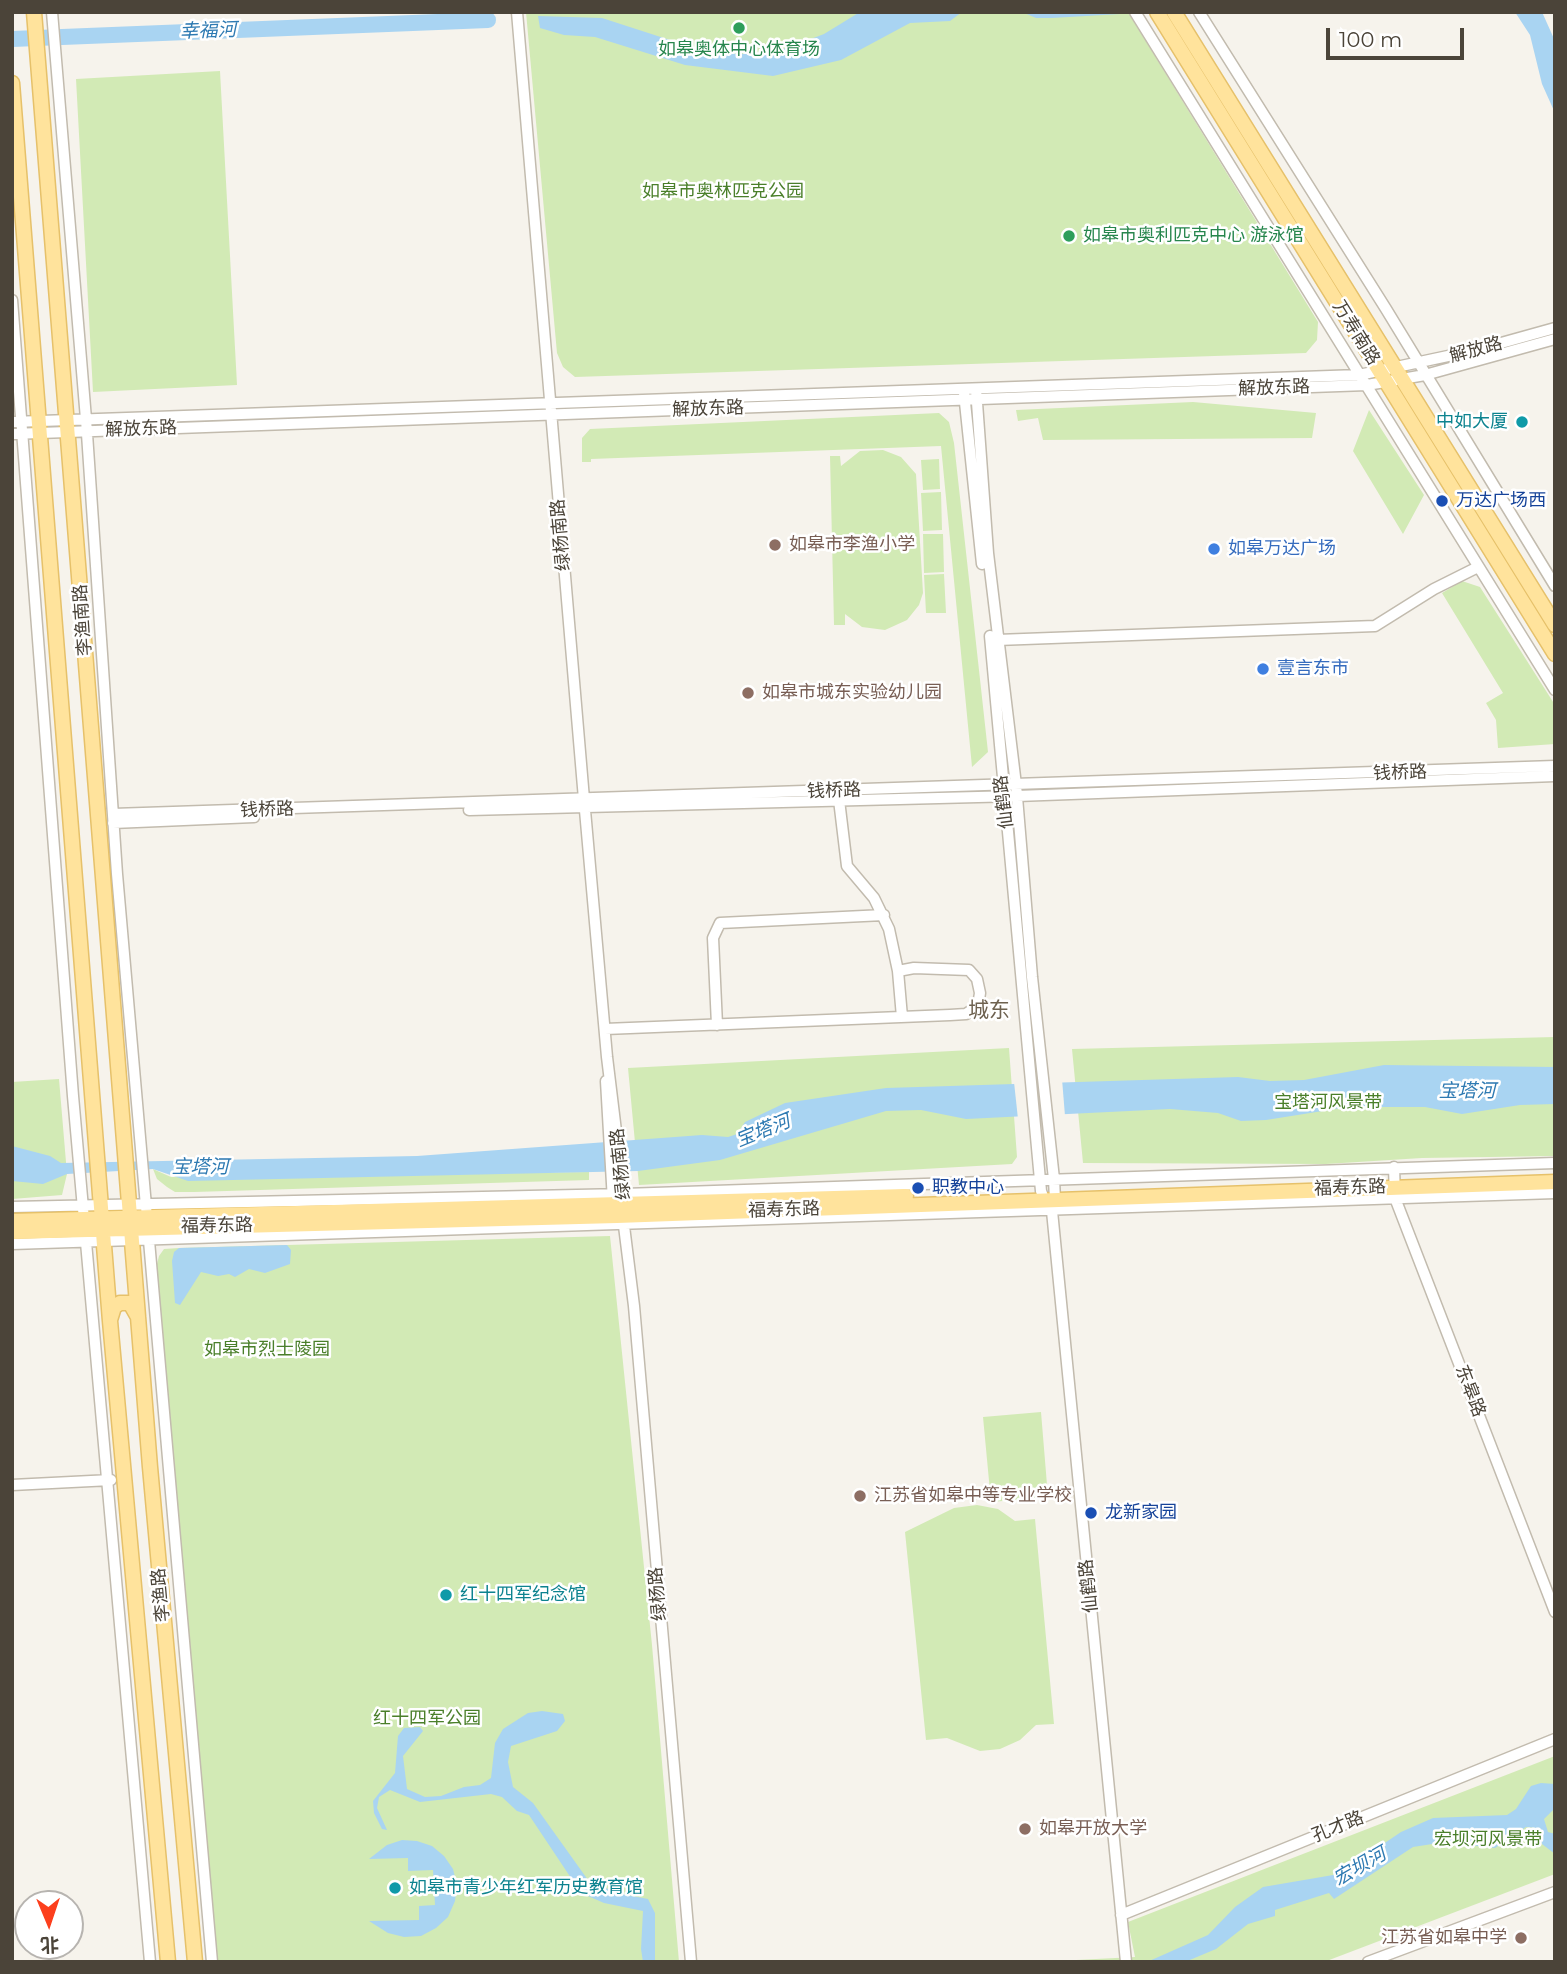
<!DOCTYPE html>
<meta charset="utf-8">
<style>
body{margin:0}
#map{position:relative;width:1567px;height:1974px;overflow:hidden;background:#f6f3ec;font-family:Montserrat,"Noto Sans SC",sans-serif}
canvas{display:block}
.frame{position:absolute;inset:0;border:14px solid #4b4439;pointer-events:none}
.north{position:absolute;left:14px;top:1890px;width:70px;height:70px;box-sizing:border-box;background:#fff;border:2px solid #b7b4b0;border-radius:50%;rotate:178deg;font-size:19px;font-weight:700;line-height:28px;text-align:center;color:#4b4439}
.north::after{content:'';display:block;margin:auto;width:24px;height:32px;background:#fc3f1d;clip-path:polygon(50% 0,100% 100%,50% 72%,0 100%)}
.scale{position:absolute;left:1326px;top:28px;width:138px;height:32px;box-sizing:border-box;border:4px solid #4b4439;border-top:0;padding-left:9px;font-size:21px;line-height:24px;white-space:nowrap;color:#4b4439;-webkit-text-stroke:5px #fff;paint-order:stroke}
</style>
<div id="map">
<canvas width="1567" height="1974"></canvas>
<div class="frame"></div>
<div class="north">北</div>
<div class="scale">100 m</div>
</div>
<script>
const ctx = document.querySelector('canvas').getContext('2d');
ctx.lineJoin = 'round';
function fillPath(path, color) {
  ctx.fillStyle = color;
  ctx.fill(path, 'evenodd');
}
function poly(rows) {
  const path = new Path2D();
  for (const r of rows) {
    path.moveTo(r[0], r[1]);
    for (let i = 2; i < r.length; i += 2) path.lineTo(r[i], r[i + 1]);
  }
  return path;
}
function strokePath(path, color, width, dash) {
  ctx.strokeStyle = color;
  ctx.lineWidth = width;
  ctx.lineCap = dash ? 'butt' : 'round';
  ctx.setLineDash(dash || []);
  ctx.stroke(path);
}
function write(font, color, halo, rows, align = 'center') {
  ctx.font = font + ' Montserrat,"Noto Sans SC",sans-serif';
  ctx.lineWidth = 5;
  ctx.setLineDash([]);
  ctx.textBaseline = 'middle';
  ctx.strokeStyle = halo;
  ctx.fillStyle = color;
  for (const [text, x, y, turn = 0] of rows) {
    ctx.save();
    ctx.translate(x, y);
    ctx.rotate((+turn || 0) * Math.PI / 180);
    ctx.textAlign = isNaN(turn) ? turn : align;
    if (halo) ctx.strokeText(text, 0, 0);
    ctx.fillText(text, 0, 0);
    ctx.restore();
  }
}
fillPath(poly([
 [526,12,1128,12,1318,322,1317,340,1306,353,575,377,563,367,557,353],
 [220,71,237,385,93,392,76,79],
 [1193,402,1316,413,1312,438,1043,440,1038,418,1018,421,1016,410],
 [1369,410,1424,495,1403,534,1353,451],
 [939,413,949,422,954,443,988,752,972,767,941,446,591,459,591,462,582,462,582,438,590,429],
 [883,450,901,457,916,474,923,593,919,605,907,620,885,630,862,627,845,614,845,625,834,625,830,456,840,456,841,466,860,451],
 [939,459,940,489,923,490,921,460],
 [941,492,942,530,923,531,921,493],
 [923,534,943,534,944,572,924,573],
 [944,574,946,613,926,613,924,575],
 [1462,581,1480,587,1555,705,1555,744,1498,748,1496,720,1486,703,1503,693,1442,593],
 [1555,1037,1555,1156,1422,1158,1326,1164,1083,1163,1072,1049],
 [1009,1048,1017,1157,1012,1164,639,1185,628,1068],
 [59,1079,67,1174,62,1195,12,1199,12,1082],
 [153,1169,171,1177,589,1172,589,1180,194,1192,175,1192,167,1187,157,1179],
 [610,1236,652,1645,679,1962,217,1962,156,1268,159,1256,164,1249,179,1248],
 [1041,1412,1048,1497,991,1502,983,1417],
 [977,1505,998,1509,1015,1521,1035,1519,1054,1724,1036,1725,1020,1740,1000,1749,980,1751,947,1738,926,1740,905,1532,954,1508],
 [1555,1756,1555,1874,1324,1962,1037,1962,1135,1957,1128,1922]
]), '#d2eab5');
fillPath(poly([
 [860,12,962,12,950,21,910,23,841,60,773,76,685,65,595,37,564,35,540,28,538,16,602,18,707,52,739,54,769,53,790,47,824,34],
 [1022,12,1154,12,1052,18,1036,18],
 [1515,12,1542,12,1555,41,1555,113,1542,84,1530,35],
 [1384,1065,1555,1067,1555,1104,1520,1105,1462,1114,1425,1107,1348,1107,1266,1120,1241,1121,1218,1113,1170,1109,966,1119,921,1110,886,1111,720,1160,638,1171,188,1181,153,1169,67,1174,43,1184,12,1181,12,1146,50,1156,61,1163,417,1156,702,1135,728,1137,737,1134,745,1122,785,1103,886,1088,1238,1077,1270,1081,1304,1080],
 [287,1245,291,1250,290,1264,265,1273,249,1269,235,1277,229,1274,218,1276,201,1272,180,1305,175,1303,172,1261,174,1252,179,1248],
 [542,1711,563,1714,565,1721,557,1731,511,1746,508,1762,513,1787,533,1803,588,1880,617,1893,648,1899,655,1913,655,1962,643,1962,641,1949,643,1911,604,1903,581,1893,529,1815,517,1811,502,1797,491,1794,420,1802,390,1790,379,1797,377,1808,387,1830,382,1829,374,1813,373,1801,395,1773,398,1736,404,1728,420,1727,423,1731,403,1756,407,1789,425,1797,441,1796,464,1787,480,1785,491,1778,495,1743,503,1729,528,1713],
 [1541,1783,1555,1784,1555,1808,1544,1819,1548,1832,1555,1834,1555,1854,1542,1844,1536,1828,1526,1827,1495,1848,1445,1842,1413,1847,1334,1899,1329,1893,1275,1910,1275,1916,1248,1924,1216,1949,1185,1962,1147,1962,1208,1935,1235,1907,1263,1887,1339,1874,1401,1832,1433,1818,1507,1815,1516,1809,1531,1786],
 [402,1840,417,1841,432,1846,444,1856,453,1869,457,1885,455,1901,448,1917,436,1928,421,1936,404,1937,388,1933,369,1921,419,1920,419,1906,435,1905,433,1870,408,1871,408,1858,369,1859,387,1845]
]), '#a9d4f2');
fillPath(poly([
 [1062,1079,1065,1116,1018,1119,1014,1082]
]), '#f6f3ec');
strokePath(poly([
 [12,39,488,20]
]), '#a9d4f2', 16);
const minor = poly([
 [52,12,86,419,117,874,212,1962],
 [517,12,584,799,607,1057,625,1205,624,1226,634,1306,691,1962],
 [1135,12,1555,690],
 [1199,12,1386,309,1555,586],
 [12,300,73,1096,150,1962],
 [976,389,988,553,1016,785,1032,977,1054,1179,1055,1200,1052,1211,1058,1272,1126,1962],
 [964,393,982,564],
 [12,422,1359,375,1476,350,1555,328],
 [12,434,1367,385,1425,375,1555,339],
 [990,636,1041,1191,1046,1204],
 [997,640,1375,626,1434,589,1478,567],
 [839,800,847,866,874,898,889,929,898,971,902,1017],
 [469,810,1017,796,1555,776],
 [113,814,1555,766],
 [113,823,254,817],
 [717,1025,713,938,720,923,884,915],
 [605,1029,950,1015,966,1014,978,1006,980,993,977,979,969,970,914,968,898,971],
 [606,1081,613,1201],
 [1394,1167,1395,1198,1555,1612],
 [12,1207,624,1194,1555,1163],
 [12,1244,1555,1193],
 [12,1485,111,1480],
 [1121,1915,1555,1739],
 [1368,1962,1555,1892]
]);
const major = poly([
 [34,12,150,1467,195,1962],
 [1157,12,1555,654],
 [1174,12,1555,625],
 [12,83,110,1321,168,1962],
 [12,1221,906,1196],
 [12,1232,617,1216,1555,1182],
 [110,1320,114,1307,120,1303,130,1303,138,1317]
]);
strokePath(minor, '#c2bbae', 13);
strokePath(major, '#e6c16a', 17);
strokePath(minor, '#fff', 10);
strokePath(major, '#ffe39c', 14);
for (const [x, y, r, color] of [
 [739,28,7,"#2e9e5b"],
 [1069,236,7,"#2e9e5b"],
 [1522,422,7,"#0f9aa8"],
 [1442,501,7,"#1a4fb4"],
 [775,545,7,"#8d6e63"],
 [1214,549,7,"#3f7fe0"],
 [1263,669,7,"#3f7fe0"],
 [748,693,7,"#8d6e63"],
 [918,1188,7,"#1a4fb4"],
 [860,1496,7,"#8d6e63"],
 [1091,1513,7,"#1a4fb4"],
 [446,1595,7,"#0f9aa8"],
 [1025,1829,7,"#8d6e63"],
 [395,1888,7,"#0f9aa8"],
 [1521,1938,7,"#8d6e63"]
]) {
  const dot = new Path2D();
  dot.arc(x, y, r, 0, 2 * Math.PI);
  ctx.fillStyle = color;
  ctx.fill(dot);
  strokePath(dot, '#fff', 2.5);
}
write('18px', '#27864d', '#fff', [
 ["如皋奥体中心体育场",739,50],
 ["如皋市奥利匹克中心 游泳馆",1083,236,"left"]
]);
write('18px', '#4a7f2a', '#fff', [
 ["如皋市奥林匹克公园",723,192],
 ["宝塔河风景带",1328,1103],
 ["如皋市烈士陵园",267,1350],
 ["红十四军公园",427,1719],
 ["宏坝河风景带",1488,1840]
]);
write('18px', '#4b4439', '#fff', [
 ["万寿南路",1356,333,58],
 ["解放路",1476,350,-15],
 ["解放东路",1274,388,-2],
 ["解放东路",708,409,-2],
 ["解放东路",141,429,-2],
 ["绿杨南路",561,535,-95],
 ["李渔南路",83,620,-94],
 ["钱桥路",1400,773,-2],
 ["钱桥路",834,791,-2],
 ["仙鹤路",1004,802,-97],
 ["钱桥路",267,810,-2],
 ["绿杨南路",621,1164,-96],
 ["福寿东路",1350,1188,-2],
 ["福寿东路",784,1210,-2],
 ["福寿东路",217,1226,-1],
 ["东皋路",1470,1391,69],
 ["仙鹤路",1089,1586,-96],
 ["绿杨路",658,1594,-95],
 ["李渔路",161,1595,-95],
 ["孔才路",1338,1827,-22]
]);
write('18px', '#0d838f', '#fff', [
 ["中如大厦",1508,422,"right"],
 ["红十四军纪念馆",460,1595],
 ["如皋市青少年红军历史教育馆",409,1888]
], 'left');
write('18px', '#164399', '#fff', [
 ["万达广场西",1456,501],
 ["职教中心",932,1188],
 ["龙新家园",1105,1513]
], 'left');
write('18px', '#785e54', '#fff', [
 ["如皋市李渔小学",789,545],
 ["如皋市城东实验幼儿园",762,693],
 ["江苏省如皋中等专业学校",874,1496],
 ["如皋开放大学",1039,1829],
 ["江苏省如皋中学",1507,1938,"right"]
], 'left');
write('18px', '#366cbe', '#fff', [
 ["如皋万达广场",1228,549],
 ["壹言东市",1277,669]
], 'left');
write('italic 19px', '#2e7ab2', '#fff', [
 ["幸福河",208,31,-2],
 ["宝塔河",1467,1091],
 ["宝塔河",763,1131,-22],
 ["宝塔河",200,1167],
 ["宏坝河",1360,1867,-30]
]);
write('21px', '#6e6250', '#fff', [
 ["城东",989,1011]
]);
</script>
